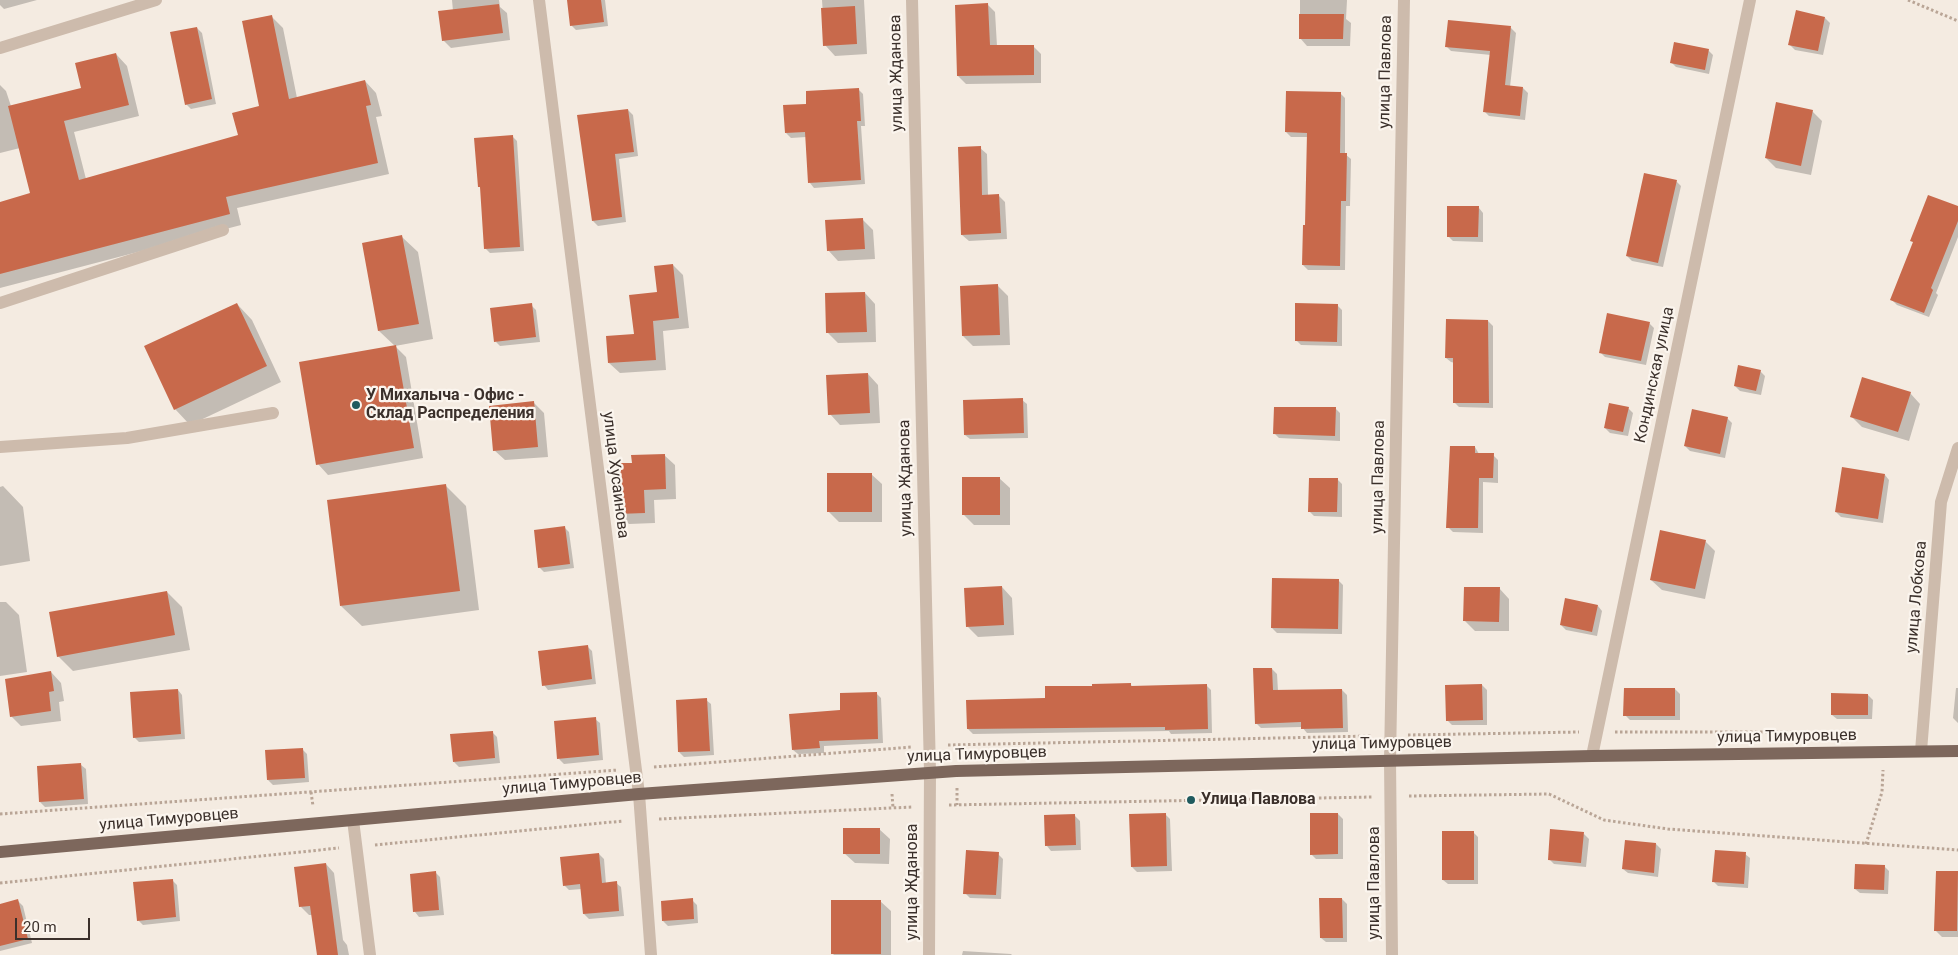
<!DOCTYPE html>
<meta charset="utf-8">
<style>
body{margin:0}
#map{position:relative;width:1958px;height:955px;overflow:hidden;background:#f4ebe1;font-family:Roboto,sans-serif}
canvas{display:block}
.scale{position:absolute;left:15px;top:918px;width:75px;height:22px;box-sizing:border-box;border:2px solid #3b302b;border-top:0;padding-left:6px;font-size:15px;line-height:18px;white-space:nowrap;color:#3b302b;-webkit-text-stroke:4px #fbf5ee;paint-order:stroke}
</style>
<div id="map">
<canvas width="1958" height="955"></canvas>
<div class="scale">20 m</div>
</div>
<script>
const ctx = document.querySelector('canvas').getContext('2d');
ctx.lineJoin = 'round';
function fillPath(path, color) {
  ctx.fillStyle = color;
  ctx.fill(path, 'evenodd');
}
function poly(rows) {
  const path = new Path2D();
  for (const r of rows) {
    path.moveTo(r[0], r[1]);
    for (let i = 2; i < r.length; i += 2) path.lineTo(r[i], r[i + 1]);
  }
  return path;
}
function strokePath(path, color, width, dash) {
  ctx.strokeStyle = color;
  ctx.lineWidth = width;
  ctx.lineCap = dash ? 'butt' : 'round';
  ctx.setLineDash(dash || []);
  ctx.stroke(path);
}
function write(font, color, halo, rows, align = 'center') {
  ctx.font = font + ' Roboto,sans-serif';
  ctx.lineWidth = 4.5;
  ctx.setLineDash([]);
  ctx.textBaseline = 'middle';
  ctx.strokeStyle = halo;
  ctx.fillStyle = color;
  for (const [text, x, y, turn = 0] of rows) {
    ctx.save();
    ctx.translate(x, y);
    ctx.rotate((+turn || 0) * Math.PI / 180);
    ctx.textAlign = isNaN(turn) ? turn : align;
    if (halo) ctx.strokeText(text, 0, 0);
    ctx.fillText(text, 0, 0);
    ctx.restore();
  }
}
fillPath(poly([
 [0,0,37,0,4,9,0,5],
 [452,0,499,0,500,7,507,13,510,40,451,48,443,40,453,11],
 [568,0,605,0,608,26,576,30,571,25],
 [822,0,864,0,867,54,835,56,825,45],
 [1300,0,1347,0,1346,19,1351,23,1350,46,1307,46,1300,38],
 [987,4,995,12,997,46,1033,46,1041,54,1041,83,966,84,958,76],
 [272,17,283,28,297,98,365,81,376,93,382,116,376,117,389,174,237,208,241,225,0,288,0,203,31,194,20,148,0,153,0,85,6,91,11,106,83,89,116,54,127,66,139,116,74,132,86,179,239,136,261,107],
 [1825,18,1830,23,1823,55,1795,50,1790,45],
 [197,28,202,33,216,104,191,109,186,104],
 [1511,28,1516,33,1510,87,1523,88,1528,93,1525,120,1489,116,1484,111,1491,55,1451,51,1447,47],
 [1708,50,1713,55,1709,74,1676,67,1671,62],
 [858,89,863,94,865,126,861,126,865,184,814,188,810,183,806,137,791,138,786,133,808,105],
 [1340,93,1345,98,1345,154,1351,159,1350,206,1346,206,1345,270,1308,270,1303,265,1306,226,1308,137,1291,137,1286,132],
 [628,110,633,115,638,156,619,159,626,222,598,226,593,221],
 [1812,111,1822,121,1811,175,1776,168,1766,158],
 [512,136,517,141,524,251,490,253,485,248,481,189,479,186],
 [980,148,987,154,988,196,998,195,1005,202,1007,239,969,241,962,235],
 [1676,181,1681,186,1663,267,1632,261,1627,256],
 [1479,208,1483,213,1483,242,1453,241,1448,236],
 [1958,208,1958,237,1936,293,1938,295,1929,317,1897,305,1892,300,1914,243],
 [863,220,873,230,875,259,838,261,828,250],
 [402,237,418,252,433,339,395,346,406,357,423,458,328,475,318,464,396,347,379,331],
 [673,265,683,275,689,328,663,331,666,370,620,373,609,363,635,335],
 [998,286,1008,296,1010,345,973,346,963,336],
 [865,293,875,304,876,342,838,343,828,333],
 [237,304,252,320,281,382,190,425,175,409],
 [531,305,536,310,540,342,500,346,496,342],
 [1337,305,1342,310,1342,346,1301,345,1296,340],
 [1488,321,1493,326,1493,408,1459,407,1454,402,1455,363,1451,362,1446,358],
 [1649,323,1654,328,1646,365,1605,357,1600,352],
 [1760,371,1765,376,1761,395,1740,391,1735,386],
 [868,374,878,385,880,423,840,425,830,414],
 [1910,393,1920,404,1909,441,1862,427,1851,416],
 [1022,400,1027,404,1028,438,970,439,965,435],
 [534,403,544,413,548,457,505,460,494,450],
 [1335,408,1340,413,1340,441,1279,438,1274,433],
 [1628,408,1633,413,1628,436,1610,433,1605,428],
 [1727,418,1732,423,1725,458,1690,451,1685,446],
 [1475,447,1479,454,1493,455,1498,460,1498,483,1483,482,1483,533,1453,532,1448,527],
 [664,455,675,465,676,499,654,500,655,523,629,524,619,514,633,464],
 [871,474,882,484,882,522,839,522,828,511],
 [1885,475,1889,480,1883,523,1841,517,1836,512],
 [999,478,1010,488,1010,525,974,525,964,515],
 [1337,479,1342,484,1342,517,1314,516,1309,511],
 [3,486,23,507,30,561,0,566,0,487],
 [446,486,466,506,479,610,362,626,341,606],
 [564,527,569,532,574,568,544,572,539,567],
 [1705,541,1715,551,1705,599,1662,590,1651,580],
 [1338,580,1343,585,1342,634,1277,633,1272,628],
 [1002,587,1012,598,1014,635,978,637,968,627],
 [1499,588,1509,599,1509,631,1475,631,1464,620],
 [167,592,182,607,190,650,73,671,58,656],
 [0,602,6,602,19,615,27,672,0,676],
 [1598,606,1602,611,1597,636,1566,630,1561,625],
 [587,646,592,651,596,684,548,690,544,685],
 [1272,669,1277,674,1278,691,1342,690,1347,695,1348,732,1307,733,1302,727,1261,728,1256,723],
 [51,672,61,683,64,701,59,702,61,721,21,726,11,716],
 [1130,684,1133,687,1206,685,1211,690,1212,733,1171,734,1169,731,973,734,968,729,1046,699,1093,687],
 [1482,685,1487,690,1487,725,1452,725,1447,720],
 [1956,688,1958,688,1958,723,1953,718],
 [1675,689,1680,694,1680,720,1630,720,1625,715],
 [178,690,182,695,185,739,139,742,134,737],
 [876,693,881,698,883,743,824,746,824,753,798,754,793,750,842,711],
 [1868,695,1873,700,1872,719,1837,719,1832,715],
 [706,700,711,704,714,755,684,757,679,752],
 [595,719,600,723,603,760,564,764,559,759],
 [492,732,497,737,500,763,459,767,454,762],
 [302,749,307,754,309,782,273,785,268,780],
 [81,765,86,769,88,804,45,807,40,802],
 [1165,814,1170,819,1172,871,1137,872,1132,867],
 [1338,814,1343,819,1343,859,1316,859,1311,854],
 [1075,816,1080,821,1081,850,1051,851,1047,846],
 [879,829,890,839,889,864,855,863,844,853],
 [1473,832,1478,837,1478,884,1448,884,1443,880],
 [1584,834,1589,839,1586,867,1554,864,1549,859],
 [1656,844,1661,849,1658,877,1628,873,1623,869],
 [599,854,604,859,606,884,616,883,621,887,624,916,589,919,584,914,582,889,569,890,564,885],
 [998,854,1003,859,1001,899,970,898,965,893],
 [1745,854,1750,858,1748,888,1718,886,1713,881],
 [326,864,334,873,343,940,347,945,349,955,318,955,313,915,309,915,301,907],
 [1884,866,1889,871,1888,894,1860,893,1855,889],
 [435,872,440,877,444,915,419,917,415,912,411,875],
 [1937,872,1958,873,1958,937,1942,937,1935,930],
 [172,880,177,885,180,921,143,925,138,920],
 [1342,899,1347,904,1347,942,1326,942,1321,938],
 [692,900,697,905,698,923,668,926,663,921],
 [18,901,23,906,32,943,0,951,0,905],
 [880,901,891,911,891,955,834,955,832,953],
 [963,951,1011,954,1012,955,962,955]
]), '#0003');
fillPath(poly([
 [567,0,601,0,604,22,570,26],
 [988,3,990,45,1034,45,1034,75,957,76,955,5],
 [499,4,503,33,442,41,438,11],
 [855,6,857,44,823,46,821,8],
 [1796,10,1825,17,1818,51,1788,45],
 [1299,14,1344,14,1343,39,1299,39],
 [272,15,289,99,365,80,371,105,366,106,378,163,226,197,230,214,0,274,0,202,30,193,8,106,81,88,75,63,116,53,129,105,64,121,79,180,238,135,232,113,259,106,242,21],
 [1448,20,1511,26,1505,85,1523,87,1520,116,1483,112,1490,51,1445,47],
 [197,27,212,99,185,105,170,32],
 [1674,42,1709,49,1705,70,1670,63],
 [859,88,861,121,857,121,861,180,808,183,805,132,785,133,783,105,806,104,806,91],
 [1286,91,1341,92,1340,153,1347,153,1346,201,1341,201,1340,266,1302,265,1303,225,1305,225,1307,133,1285,132],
 [1776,102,1813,110,1801,166,1765,158],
 [628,109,634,152,615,154,622,217,592,221,577,115],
 [513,135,520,247,484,249,480,187,478,187,474,138],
 [981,146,982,195,999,194,1001,233,961,235,958,147],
 [1644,173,1677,180,1658,263,1626,256],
 [1928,195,1958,206,1958,221,1931,288,1933,290,1924,313,1890,300,1913,242,1910,241],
 [1447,206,1479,206,1478,237,1447,237],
 [863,218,865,249,827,251,825,220],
 [402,235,419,324,378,331,362,243],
 [673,264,679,318,653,321,656,360,608,363,606,336,634,334,629,295,657,292,654,266],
 [998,284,1000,335,962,336,960,286],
 [865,292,867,332,826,333,825,293],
 [237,303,267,366,174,410,144,346],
 [532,303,536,337,494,342,490,308],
 [1295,303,1338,304,1337,342,1295,341],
 [1607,313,1650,322,1641,361,1599,353],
 [1446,319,1488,320,1489,403,1453,403,1453,358,1445,358],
 [396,345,414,448,316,465,299,362],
 [1738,365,1761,370,1756,391,1734,386],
 [868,373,870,413,828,415,826,375],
 [1862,377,1911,392,1898,432,1850,417],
 [1023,398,1024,433,964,435,963,400],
 [534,401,538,447,493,451,489,406],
 [1609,403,1629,407,1623,432,1604,428],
 [1274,407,1336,407,1335,436,1273,434],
 [1692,409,1728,417,1720,454,1684,446],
 [1450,446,1475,446,1475,453,1494,453,1493,478,1479,478,1478,528,1446,528],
 [665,454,666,489,644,490,645,513,618,514,615,463,632,463,631,455],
 [1842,467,1885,474,1878,519,1835,512],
 [827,473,872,473,872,512,827,512],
 [962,477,1000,477,1000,515,962,515],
 [1309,478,1338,478,1337,512,1308,512],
 [446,484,460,591,340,606,327,500],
 [565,526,570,564,538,568,534,530],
 [1660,530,1706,540,1695,589,1650,580],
 [1272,578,1339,579,1338,629,1271,628],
 [1002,586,1004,625,966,627,964,588],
 [1464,587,1500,587,1499,622,1463,621],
 [167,591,175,635,57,657,49,612],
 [1565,598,1598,605,1592,632,1560,625],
 [588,645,592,679,542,686,538,651],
 [1253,668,1272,668,1273,690,1342,689,1343,728,1301,729,1301,722,1255,724],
 [51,671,54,691,49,692,51,711,10,717,5,679],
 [1131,683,1131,686,1207,684,1208,729,1165,730,1165,727,967,729,966,700,1045,698,1045,686,1092,686,1092,684],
 [1482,684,1483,720,1446,721,1445,685],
 [1624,688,1675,688,1675,716,1623,716],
 [178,689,181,734,133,738,130,692],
 [877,692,878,739,819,741,820,748,792,750,789,714,840,710,840,693],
 [1831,693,1868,694,1868,715,1831,715],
 [707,698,710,751,678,752,676,700],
 [596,717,599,755,557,759,554,721],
 [493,731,495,758,453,762,450,734],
 [303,748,305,778,267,780,265,750],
 [81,763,84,799,39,802,37,766],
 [1166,813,1167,866,1131,867,1129,814],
 [1310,813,1338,813,1338,854,1310,855],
 [1075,814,1076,845,1045,846,1044,815],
 [843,828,880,828,880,854,843,854],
 [1550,829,1584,832,1581,863,1548,860],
 [1442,831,1474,831,1474,880,1442,880],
 [1625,840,1656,843,1654,873,1622,869],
 [966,850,999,852,996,895,963,894],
 [1715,850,1746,852,1744,884,1712,882],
 [599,853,602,883,617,881,619,911,583,914,580,884,563,886,560,857],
 [326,863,338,955,317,955,310,906,299,907,294,867],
 [1855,864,1885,865,1884,890,1854,889],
 [436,871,439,910,413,912,410,874],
 [1936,871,1958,871,1957,931,1934,931],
 [173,879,176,917,137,921,133,882],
 [693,898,694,919,662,921,661,901],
 [1319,898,1342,898,1343,938,1320,938],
 [18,899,28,939,0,946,0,904],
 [831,900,881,900,881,954,831,954]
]), '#c8694b');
strokePath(poly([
 [1908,0,1958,21],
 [1615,732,1809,732],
 [1408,735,1579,732],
 [948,745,1372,736],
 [654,767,912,747],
 [957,788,957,805],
 [311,792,313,806],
 [892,794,893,808],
 [1409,796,1549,794,1604,820,1668,829,1958,850],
 [949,805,1372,797],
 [0,814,618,770],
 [659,819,912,807],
 [1866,844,1882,792,1883,770],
 [375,845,623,821],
 [0,883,339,848]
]), '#b9a596', 3, [2.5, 2.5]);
strokePath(poly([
 [0,303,223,230],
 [0,447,127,438,273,413]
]), '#cdbbac', 12);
strokePath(poly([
 [539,0,639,794,651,955],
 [912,0,930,772,929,955],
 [0,48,156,0],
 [1921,751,1941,502,1958,448],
 [1592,756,1750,0],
 [353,820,370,955],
 [1392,955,1390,760,1404,0]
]), '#cdbbac', 12);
strokePath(poly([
 [0,852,639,794,956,771,1592,756,1958,751]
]), '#7d675c', 12);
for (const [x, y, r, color] of [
 [356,405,5,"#1f5a5e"],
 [1191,800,5,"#1f5a5e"]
]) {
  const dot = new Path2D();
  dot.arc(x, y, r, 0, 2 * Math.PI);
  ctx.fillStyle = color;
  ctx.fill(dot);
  strokePath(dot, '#fbf5ee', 2);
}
write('16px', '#3b302b', '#fbf5ee', [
 ["улица Павлова",1386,72,-89],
 ["улица Жданова",897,73,-91],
 ["Кондинская улица",1655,375,-78],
 ["улица Хусаинова",615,475,83],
 ["улица Павлова",1379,477,-89],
 ["улица Жданова",906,478,-91],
 ["улица Лобкова",1917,597,-85],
 ["улица Тимуровцев",1787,737,-1],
 ["улица Тимуровцев",1382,744,-1],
 ["улица Тимуровцев",977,755,-2],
 ["улица Тимуровцев",572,784,-5],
 ["улица Тимуровцев",169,820,-5],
 ["улица Жданова",913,882,-90],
 ["улица Павлова",1375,883,-90]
]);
write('bold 16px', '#3b302b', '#fbf5ee', [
 ["У Михалыча - Офис -",366,396],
 ["Склад Распределения",366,414],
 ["Улица Павлова",1201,800]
], 'left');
</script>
